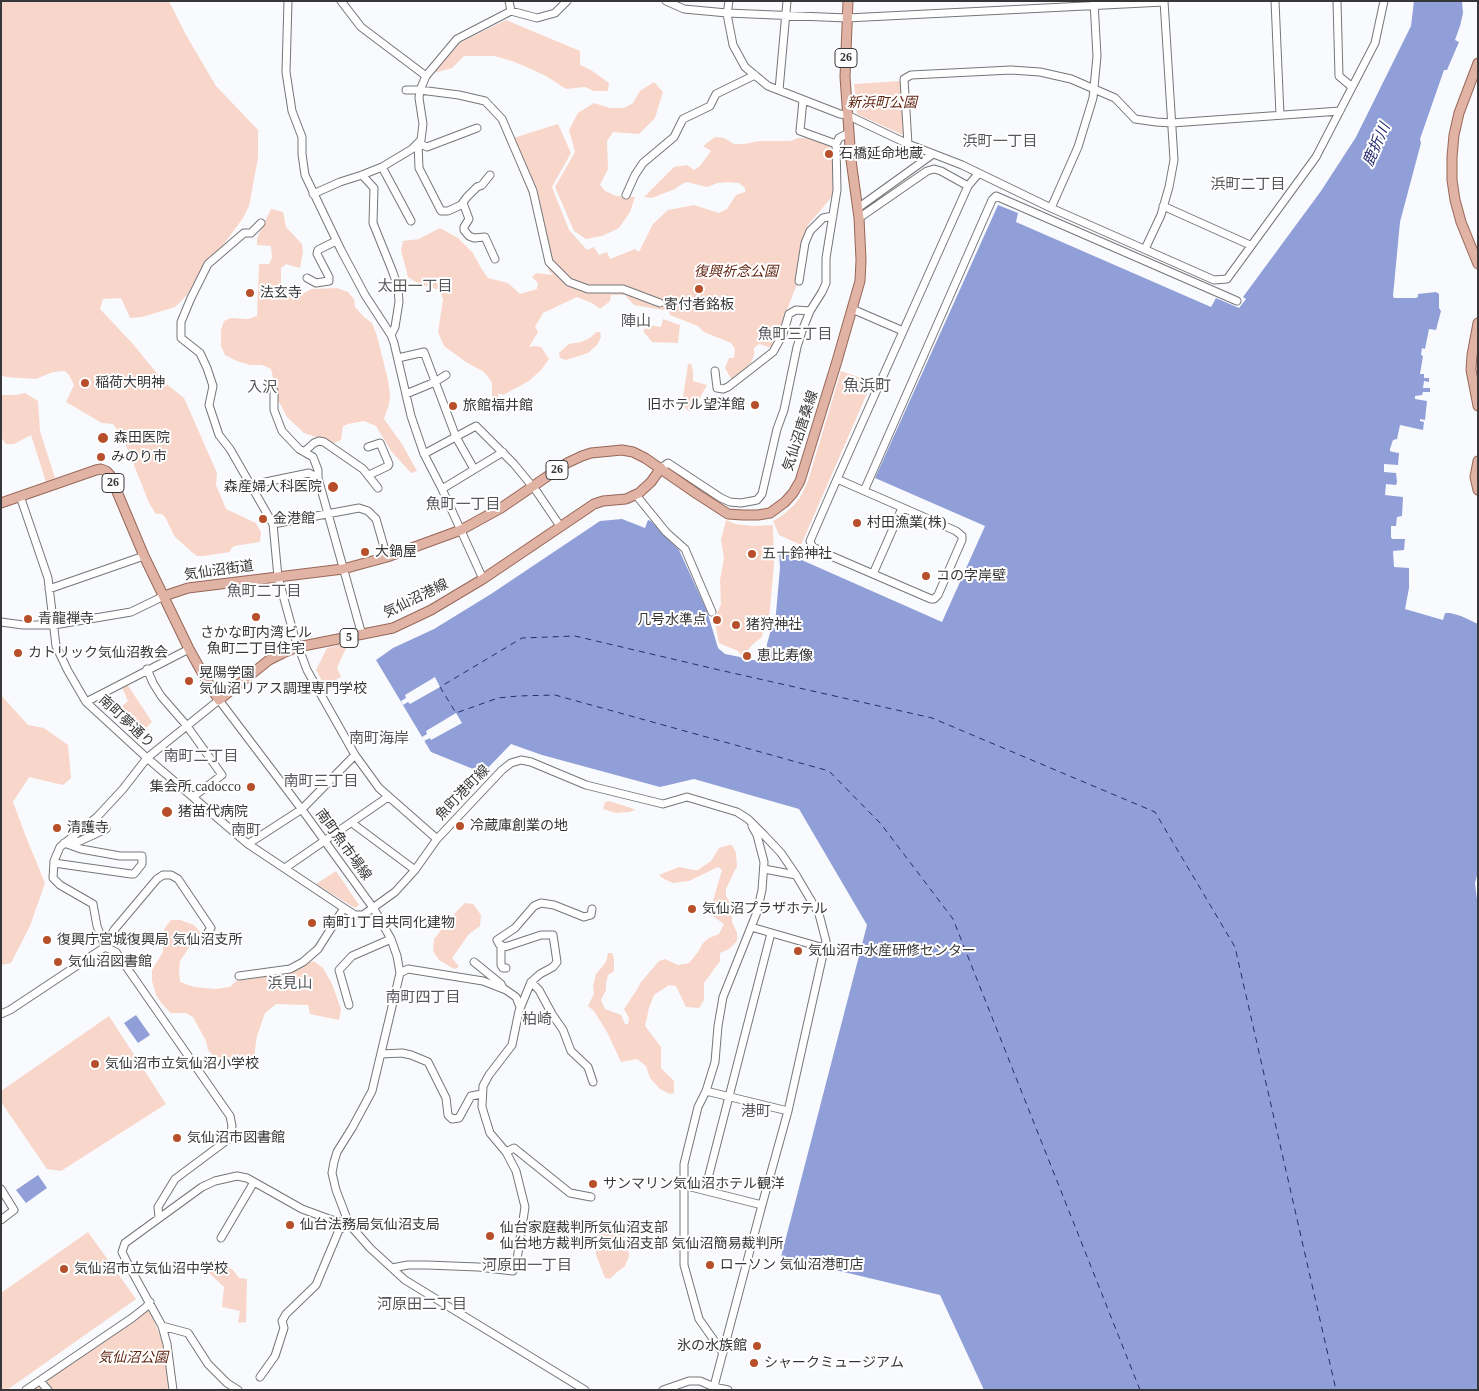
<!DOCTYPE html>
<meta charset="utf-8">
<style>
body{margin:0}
#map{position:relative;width:1479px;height:1391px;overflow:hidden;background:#f9fafe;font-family:"Times New Roman",serif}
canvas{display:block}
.frame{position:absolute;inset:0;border:2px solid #373739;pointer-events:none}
</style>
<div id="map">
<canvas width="1479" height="1391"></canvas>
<div class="frame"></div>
</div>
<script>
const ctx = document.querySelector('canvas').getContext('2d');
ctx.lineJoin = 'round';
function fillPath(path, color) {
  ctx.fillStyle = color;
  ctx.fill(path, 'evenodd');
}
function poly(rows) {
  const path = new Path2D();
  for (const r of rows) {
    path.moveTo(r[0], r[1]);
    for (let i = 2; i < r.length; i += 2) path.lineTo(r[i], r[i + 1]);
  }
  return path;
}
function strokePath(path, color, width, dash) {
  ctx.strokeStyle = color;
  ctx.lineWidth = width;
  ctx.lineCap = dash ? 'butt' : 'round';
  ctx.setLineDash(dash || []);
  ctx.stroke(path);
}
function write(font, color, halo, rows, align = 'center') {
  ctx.font = font + ' "Times New Roman","Noto Sans JP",serif';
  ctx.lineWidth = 4;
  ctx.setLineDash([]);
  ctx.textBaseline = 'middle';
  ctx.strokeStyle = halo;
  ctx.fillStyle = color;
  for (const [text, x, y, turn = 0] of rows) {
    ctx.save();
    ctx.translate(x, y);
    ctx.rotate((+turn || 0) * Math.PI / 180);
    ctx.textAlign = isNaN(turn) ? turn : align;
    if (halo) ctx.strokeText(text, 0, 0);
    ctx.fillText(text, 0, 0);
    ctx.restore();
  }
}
fillPath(poly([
 [1,1,169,1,186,35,216,86,258,130,258,158,249,206,243,218,221,248,199,273,187,295,175,307,142,317,130,318,121,298,103,299,100,309,132,343,165,383,184,398,217,473,216,485,226,509,256,523,261,532,260,542,234,546,231,549,230,552,204,556,197,556,193,553,175,537,165,517,162,514,156,514,149,503,130,455,122,436,113,424,102,423,66,402,74,385,69,375,65,371,53,372,36,379,6,377,1,375],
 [506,20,580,51,580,65,591,70,609,83,608,91,594,91,585,87,566,89,546,76,531,69,512,61,494,56,464,56,452,68,434,73,459,43],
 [902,81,906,132,903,135,857,114,854,84],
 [654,82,663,92,655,118,639,134,613,132,607,141,608,169,600,185,605,191,616,196,635,197,630,212,619,228,602,236,586,239,574,231,555,187,575,152,569,130,578,113,594,103,610,108,624,108,633,103,640,91],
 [558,124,571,153,552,187,569,230,587,250,594,247,599,255,607,252,610,259,635,249,639,252,653,224,668,210,694,205,719,213,727,209,736,195,745,192,745,188,739,183,728,182,718,183,707,187,687,182,682,184,675,189,652,198,644,197,674,167,687,165,694,170,700,166,711,151,703,146,715,137,724,138,734,144,744,144,760,141,791,141,798,138,807,138,829,145,833,152,834,191,830,199,808,225,802,244,797,284,772,348,759,344,754,348,754,355,751,363,732,380,725,368,729,358,734,358,735,349,731,343,704,332,698,326,670,315,669,311,634,305,625,295,611,295,610,301,600,309,592,303,577,297,543,313,535,327,538,332,529,347,534,346,541,347,549,359,541,370,529,381,503,395,498,393,499,405,495,406,492,405,492,382,484,372,466,362,444,346,438,332,443,300,440,290,419,284,408,277,401,250,403,241,419,239,440,228,458,238,473,253,481,268,488,278,508,283,520,294,537,289,538,283,532,277,536,273,553,275,549,271,532,202,507,140],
 [271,209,283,212,286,227,302,244,303,252,300,268,286,264,281,268,281,287,290,294,300,295,312,289,337,288,348,292,354,299,355,307,364,317,372,323,377,336,388,380,390,394,389,404,384,419,402,444,417,471,411,473,391,451,376,426,364,421,348,424,343,426,341,440,334,443,304,433,287,417,278,400,271,369,262,365,250,365,237,361,225,355,221,346,221,330,224,321,231,318,248,319,257,316,259,264,269,264,272,258,271,246,257,245,257,238],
 [663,319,680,325,678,343,652,342,643,331,649,325,661,327],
 [596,332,600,332,601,337,597,345,588,353,566,360,560,358,559,353,569,344,581,342,590,338],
 [688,364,691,364,693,371,693,381,707,385,694,408,689,412,682,404],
 [841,371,872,382,801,545,779,535,773,521,783,515,794,505,801,496,808,481],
 [25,393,38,401,40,431,55,478,46,482,31,435,14,444,6,444,1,437,1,395,16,395],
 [726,520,735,524,753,526,773,525,774,564,769,619,764,618,762,637,753,644,744,655,741,655,738,651,719,643,715,623,716,616,721,604,720,580,724,558,721,540],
 [347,643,347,646,337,668,341,677,325,686,316,670,327,648],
 [127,684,152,722,141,733,122,706,128,701,122,687],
 [1,695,28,725,44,728,68,745,71,778,63,785,29,777,13,802,26,837,45,883,30,926,11,963,1,965],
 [609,801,634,809,635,810,629,812,616,813,603,809,605,802],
 [729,845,732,845,736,853,737,866,726,889,726,896,732,906,732,922,737,933,737,941,729,949,720,953,720,961,704,983,704,1000,699,1008,686,1007,676,986,669,985,654,995,649,1008,645,1026,661,1047,661,1068,674,1081,674,1093,670,1094,660,1089,650,1078,646,1066,637,1059,621,1062,607,1032,594,1011,588,1006,594,994,593,986,596,974,606,962,608,953,612,953,614,959,614,971,608,975,606,984,606,990,601,1000,605,1009,621,1015,625,1024,628,1024,629,1018,624,1009,638,988,641,982,659,961,665,959,678,965,689,963,698,952,703,943,709,938,719,934,724,924,711,915,712,904,722,870,718,867,689,881,673,883,664,879,659,875,679,867,694,870,698,870,711,861,719,848],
 [336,871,359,905,355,908,316,884],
 [465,903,473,904,481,915,480,926,469,934,452,958,458,965,458,968,454,969,439,960,433,951,434,939,456,912],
 [171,920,180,920,194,925,201,933,197,942,190,946,180,961,179,970,180,982,194,987,216,989,230,987,236,981,291,973,305,964,314,961,323,968,332,984,341,1009,339,1020,310,1014,308,1005,276,1004,265,1013,257,1036,255,1049,255,1060,247,1065,237,1069,226,1061,215,1057,208,1050,206,1041,193,1017,186,1013,171,1013,162,1004,156,995,152,981,152,970,163,952,164,929],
 [109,1016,166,1104,61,1171,47,1169,1,1102,1,1091],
 [598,1231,621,1231,627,1243,629,1256,625,1266,617,1272,610,1279,605,1278,596,1255,595,1240],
 [88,1232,136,1299,7,1390,3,1390,1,1387,1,1293],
 [215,1259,233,1270,239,1278,247,1279,246,1322,238,1323,240,1311,222,1307,224,1287,206,1270],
 [149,1308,162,1341,167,1368,168,1390,32,1390]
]), '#f9d6ca');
fillPath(poly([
 [1414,1,1462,1,1463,13,1460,26,1455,40,1459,42,1447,70,1444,70,1420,139,1421,143,1400,222,1393,296,1394,298,1415,298,1418,297,1418,294,1436,292,1439,294,1439,308,1441,311,1436,330,1429,329,1425,349,1422,348,1421,355,1423,356,1420,374,1424,374,1424,378,1429,378,1429,382,1424,381,1423,388,1430,388,1430,392,1423,392,1422,395,1415,396,1415,399,1427,401,1425,420,1420,419,1420,421,1424,422,1423,430,1400,425,1397,439,1393,440,1390,449,1390,451,1393,452,1399,453,1398,465,1384,464,1384,472,1396,473,1397,482,1396,485,1386,484,1385,495,1403,497,1402,516,1397,517,1396,526,1391,526,1391,537,1392,539,1405,539,1404,550,1393,551,1394,567,1409,568,1409,588,1405,609,1443,620,1445,613,1450,613,1461,616,1478,624,1478,872,1475,883,1478,908,1478,1390,984,1390,940,1295,781,1257,867,925,799,809,694,779,660,787,542,755,511,744,483,773,431,752,376,660,393,648,434,629,491,594,600,521,622,519,645,528,648,520,651,521,679,550,707,611,718,648,725,654,740,657,747,660,756,660,762,657,767,651,767,644,772,626,775,624,780,568,779,550,942,622,985,526,875,478,998,205,1018,213,1016,222,1211,307,1216,298,1239,308,1246,299,1243,297,1321,191,1356,137,1411,26],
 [136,1015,150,1035,138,1043,124,1023],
 [38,1175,47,1188,26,1203,16,1190]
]), '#919fd8');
fillPath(poly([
 [435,677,440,687,410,704,408,702,403,705,401,701,406,698,405,695],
 [456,713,462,723,431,740,430,738,424,741,422,737,427,734,426,731]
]), '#f9fafe');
strokePath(poly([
 [1140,1390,953,919,881,824,829,771,555,695,518,696,498,698,456,713,440,687,522,638,575,636,715,669,932,718,1155,812,1235,947,1336,1390]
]), '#242c6f', 1, [6, 5]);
const minor = poly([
 [288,1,286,72,292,111,302,137,302,154,305,175,341,250,365,295,391,335,394,343,411,416,424,454,442,489,483,579],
 [341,1,361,27,426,76],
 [509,1,511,11],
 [666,1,684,9,727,13,847,18,1164,2],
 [729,1,727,14,733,45,745,67,768,86,840,114,847,115,908,144,962,165,1051,208,1214,280,1227,279,1316,157,1375,43,1384,1],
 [1275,1,1280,115],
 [1337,1,1339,76,1352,87],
 [406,90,420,90,459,95,485,101,502,119,533,191,549,262,569,282,588,289,623,289,660,303],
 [779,90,787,1],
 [803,100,800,131,836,144],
 [477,128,427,147,418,143,419,168,441,211,448,211,461,205,467,197,477,187,482,185,490,175],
 [908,144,904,79,911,75,1011,70,1040,72,1071,79,1115,98,1135,119,1156,122,1172,123,1340,111],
 [382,167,411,221],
 [362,175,374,188,373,223,392,270,398,287,399,302,395,327,391,335],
 [313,194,340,182,362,175,382,167,412,149,421,140,423,124,419,98,420,90,426,76,457,39,511,11,537,18,555,13,567,1],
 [626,195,635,175,643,163,674,137,683,119,710,106,716,94,755,75],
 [463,203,469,219,464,227,464,230,469,236,474,238,485,237,495,259],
 [1163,206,1250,245],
 [858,208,933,154],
 [1051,208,1078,147,1093,98,1097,56,1094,2],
 [859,218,927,171,934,169,941,171,968,186],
 [261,223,251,233,244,233,208,264,191,298,181,322,181,338,200,353,207,368,213,386,209,405,219,435,230,449,273,524,278,577,294,635,307,670,355,755,379,788,437,839,502,770,511,763,521,760,531,762,586,785,663,804,687,797,737,812,748,819,764,835,781,853,796,875,819,914,826,941,788,1111,762,1205,713,1390],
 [1145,249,1161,215,1169,187,1174,160,1164,1],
 [307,278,316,283,329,281,329,277,317,254,318,250,336,241],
 [799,281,805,243,810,231,823,218,833,216],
 [852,309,903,331],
 [398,358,424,352,456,437,474,469],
 [715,371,717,388,723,389,728,387,773,352,783,334,789,314,796,310,810,311],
 [274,391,274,410,282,431,299,449,313,457,318,470,318,478,362,635],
 [406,394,435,382,446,375],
 [368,447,380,443,389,464,388,466,369,475],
 [304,452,314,443,319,441,324,442,363,469,378,488],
 [424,454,476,426,514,464,537,492,560,526],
 [661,468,668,463,721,498,730,502,741,503,757,500,762,494,777,429,784,410,797,347,802,331,810,311,822,292,826,283,826,258,837,190,836,144,839,138,849,133],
 [837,479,956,531,962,536,962,540,938,595,934,599,931,599,822,552,812,546,810,541,837,479,968,186,978,174],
 [251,485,309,473,318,478],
 [442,489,503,452],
 [864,491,992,200,996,196,1237,301],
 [636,495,666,532,685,549,712,612],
 [20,496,48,578,56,646,68,671,86,702,147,758,248,844,344,908,355,915,363,915,395,892,415,870,437,839],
 [273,524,359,508,368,511,376,519,387,557],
 [873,574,902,508],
 [49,589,144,556],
 [1,622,23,625,54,625,131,612,164,596],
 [147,669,153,683,161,696,187,726,222,775,193,797],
 [86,702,189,649],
 [352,823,415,870],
 [67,843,80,841,106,829],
 [248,844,302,809,355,755],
 [54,863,131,874,134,874,142,864,142,856,120,856,81,849,64,843],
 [285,868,388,797],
 [764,869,796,875],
 [751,927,824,948],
 [501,945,501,965,503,968,506,968],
 [474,962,501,984,503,988],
 [400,973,408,969,483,981,506,990,516,997,520,1007],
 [239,976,290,969,303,962,318,949,344,908],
 [531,982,539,990,552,1014,563,1030,571,1051,588,1067,593,1082],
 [349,1005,339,970,352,956,391,939],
 [1,1014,10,1010,105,947,114,930,157,879,163,875,171,875,178,879,211,928,208,932],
 [381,1054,402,1053,411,1055,428,1062,446,1098,448,1115,452,1119,459,1118,471,1096,482,1094],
 [706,1091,788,1111],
 [506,1152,514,1148,570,1193,591,1197],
 [683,1185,762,1205],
 [1,1189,14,1210,1,1220],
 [705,1190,771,933],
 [159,1218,158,1207,175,1179,230,1138,232,1126,230,1116,116,952,105,947,97,926,93,904,60,885,53,878,54,861,60,847,97,817,123,789,147,758,219,700,303,811,374,909,391,939,397,956,400,973,372,1091,352,1128,337,1152,334,1162,332,1173,336,1190,349,1224,370,1248,405,1280,585,1390],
 [221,1238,254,1182],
 [392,1268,408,1265,427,1265,478,1267,513,1271,516,1266,525,1207,516,1171,506,1152,490,1133,482,1107,483,1086,489,1075,512,1045,519,1011,531,982,540,974,553,967,557,962,553,935,541,935,508,946,503,947,499,944,497,940,515,928,534,906,541,903,554,905,584,917,591,915,592,909],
 [162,1326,188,1333,208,1364,227,1383,238,1390],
 [723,1353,699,1319,684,1265,684,1164,698,1107,706,1091,715,1062,718,1026,723,997,757,912,762,890,764,862,757,835,752,826],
 [260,1377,275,1356,284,1328,282,1321,286,1314,316,1285,339,1230,349,1224],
 [40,1381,48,1390],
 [26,1390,132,1318,146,1307,150,1302],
 [173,1390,167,1344,162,1326,128,1264,122,1252,125,1243,202,1187,215,1181,237,1176,247,1178,302,1209,332,1220,349,1224],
 [663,1390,689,1381,700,1381,714,1387,728,1390]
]);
const major = poly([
 [1478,63,1459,113,1454,135,1452,157,1452,180,1455,200,1461,222,1478,264],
 [1478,323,1472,355,1471,370,1478,406],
 [1478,461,1475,477,1478,490],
 [1,503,96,470,101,469,106,471,110,475,144,556,189,649,204,676,219,700,269,660,283,653,298,647,393,628,431,610,483,579,594,504,603,501,626,499,639,493,651,482,661,468],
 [164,596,188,588,343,569,387,557,461,530,501,508,567,463,582,456,591,453,622,450,633,452,645,458,697,494,728,514,743,515,758,515,770,513,785,502,793,493,800,481,837,361,860,281,861,260,859,218,851,160,845,77,848,1]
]);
strokePath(minor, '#75767a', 9);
strokePath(major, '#976758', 11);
strokePath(minor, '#fff', 7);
strokePath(major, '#e0b3a4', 9);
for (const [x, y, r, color] of [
 [829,154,5,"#b7502a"],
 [699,289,5,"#b7502a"],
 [250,293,5,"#b7502a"],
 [85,383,5,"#b7502a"],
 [755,405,5,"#b7502a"],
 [453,406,5,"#b7502a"],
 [103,438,6,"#b7502a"],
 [101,457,5,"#b7502a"],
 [333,487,6,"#b7502a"],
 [263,519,5,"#b7502a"],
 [857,523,5,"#b7502a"],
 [365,552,5,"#b7502a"],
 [752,554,5,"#b7502a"],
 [926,576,5,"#b7502a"],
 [256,617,5,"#b7502a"],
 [28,619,5,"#b7502a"],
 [717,620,5,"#b7502a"],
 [736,625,5,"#b7502a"],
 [18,653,5,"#b7502a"],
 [747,656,5,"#b7502a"],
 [189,681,5,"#b7502a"],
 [251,787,5,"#b7502a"],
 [167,812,6,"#b7502a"],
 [460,826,5,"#b7502a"],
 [57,828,5,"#b7502a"],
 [692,909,5,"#b7502a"],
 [312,923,5,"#b7502a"],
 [47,940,5,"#b7502a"],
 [798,951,5,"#b7502a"],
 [58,962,5,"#b7502a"],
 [95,1064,5,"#b7502a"],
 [177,1138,5,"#b7502a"],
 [593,1184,5,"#b7502a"],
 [290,1225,5,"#b7502a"],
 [490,1236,5,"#b7502a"],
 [710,1265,5,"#b7502a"],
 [64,1269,5,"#b7502a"],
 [757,1346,5,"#b7502a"],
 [754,1363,5,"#b7502a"]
]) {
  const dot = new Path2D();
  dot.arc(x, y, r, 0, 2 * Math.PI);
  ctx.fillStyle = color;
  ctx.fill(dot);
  strokePath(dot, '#fff', 2);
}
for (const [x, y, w] of [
 [846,58,22],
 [557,470,22],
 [113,483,22],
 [349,638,18]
]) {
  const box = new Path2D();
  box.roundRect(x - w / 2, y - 9.5, w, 19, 4);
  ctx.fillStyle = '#fff';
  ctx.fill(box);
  strokePath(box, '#373739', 1);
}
write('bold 12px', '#373739', null, [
 ["26",846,58],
 ["26",557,470],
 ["26",113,483],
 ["5",349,638]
]);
write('italic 14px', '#602510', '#fff', [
 ["新浜町公園",882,103],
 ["復興祈念公園",736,272],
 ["気仙沼公園",133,1358]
]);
write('14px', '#373739', '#fff', [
 ["石橋延命地蔵",839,154],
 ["法玄寺",260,293],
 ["寄付者銘板",699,305,"center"],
 ["稲荷大明神",95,383],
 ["旧ホテル望洋館",745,405,"right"],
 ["旅館福井館",463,406],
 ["森田医院",114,438],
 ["みのり市",111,457],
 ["森産婦人科医院",322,487,"right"],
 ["金港館",273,519],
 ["村田漁業(株)",867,523],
 ["大鍋屋",375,552],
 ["五十鈴神社",762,554],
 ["コの字岸壁",936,576],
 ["青龍禅寺",38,619],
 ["几号水準点",707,620,"right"],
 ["猪狩神社",746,625],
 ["さかな町内湾ビル",256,633,"center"],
 ["魚町二丁目住宅",256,649,"center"],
 ["カトリック気仙沼教会",28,653],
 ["恵比寿像",757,656],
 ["晃陽学園",199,673],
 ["気仙沼リアス調理専門学校",199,689],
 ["集会所 cadocco",241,787,"right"],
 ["猪苗代病院",178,812],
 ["冷蔵庫創業の地",470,826],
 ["清護寺",67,828],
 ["気仙沼プラザホテル",702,909],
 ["南町1丁目共同化建物",322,923],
 ["復興庁宮城復興局 気仙沼支所",57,940],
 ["気仙沼市水産研修センター",808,951],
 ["気仙沼図書館",68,962],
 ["気仙沼市立気仙沼小学校",105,1064],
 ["気仙沼市図書館",187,1138],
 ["サンマリン気仙沼ホテル観洋",603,1184],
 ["仙台法務局気仙沼支局",300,1225],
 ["仙台家庭裁判所気仙沼支部",500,1228],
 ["仙台地方裁判所気仙沼支部 気仙沼簡易裁判所",500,1244],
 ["ローソン 気仙沼港町店",720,1265],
 ["気仙沼市立気仙沼中学校",74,1269],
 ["氷の水族館",747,1346,"right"],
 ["シャークミュージアム",764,1363]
], 'left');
write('14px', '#373739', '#fff', [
 ["気仙沼唐桑線",801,431,-72],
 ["気仙沼街道",219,571,-8],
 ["気仙沼港線",416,599,-26],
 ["南町夢通り",126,722,43],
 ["魚町港町線",463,793,-46],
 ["南町魚市場線",343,845,54]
]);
write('15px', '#56575b', '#fff', [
 ["浜町一丁目",1000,142],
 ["浜町二丁目",1248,185],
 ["太田一丁目",415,287],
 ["陣山",636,322],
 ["魚町三丁目",795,335],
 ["入沢",262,388],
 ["魚町一丁目",463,505],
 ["魚町二丁目",264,592],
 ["南町海岸",379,739],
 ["南町二丁目",201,757],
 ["南町三丁目",321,782],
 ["南町",246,831],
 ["浜見山",290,984],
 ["南町四丁目",423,998],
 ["柏崎",537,1020],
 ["港町",756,1112],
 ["河原田一丁目",527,1266],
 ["河原田二丁目",422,1305]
]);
write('italic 15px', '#242c6f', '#fff', [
 ["鹿折川",1377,145,-66]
]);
write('16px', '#56575b', '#fff', [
 ["魚浜町",867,387]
]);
</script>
